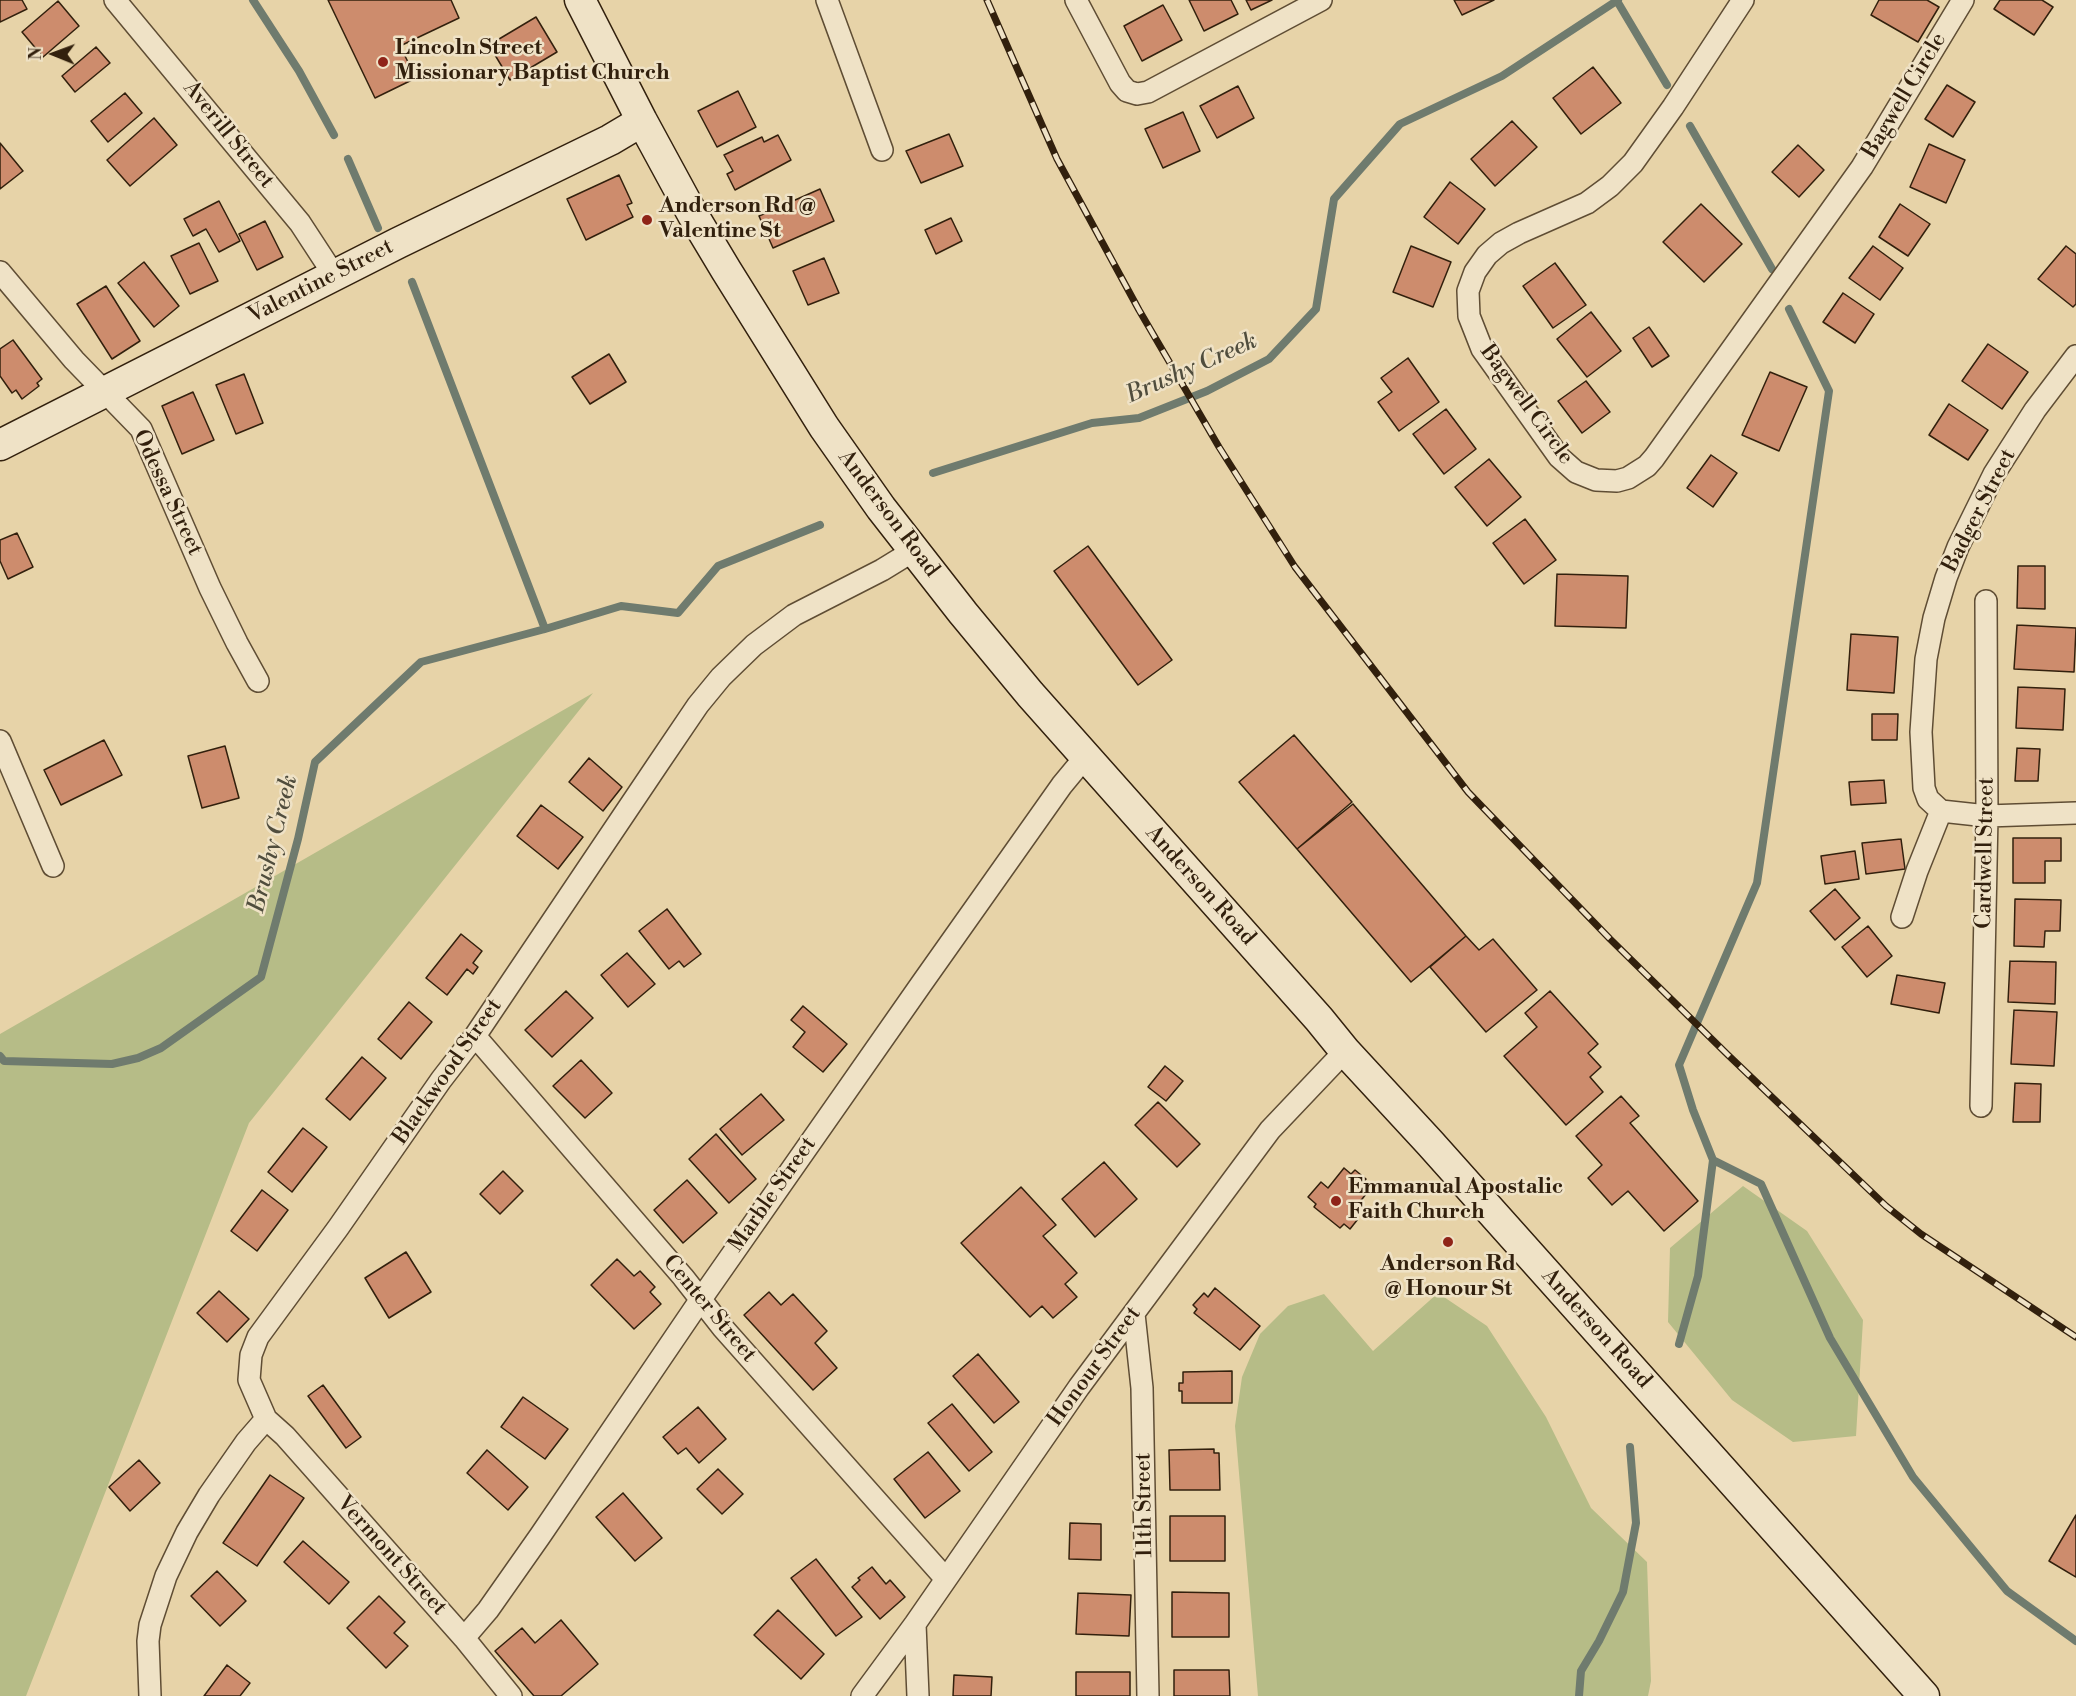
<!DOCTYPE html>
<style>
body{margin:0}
#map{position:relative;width:2076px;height:1696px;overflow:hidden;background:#e7d3a8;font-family:"Libre Bodoni",serif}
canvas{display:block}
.north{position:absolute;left:24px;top:24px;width:60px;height:60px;-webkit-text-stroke:4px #efe2c6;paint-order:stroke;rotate:271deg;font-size:16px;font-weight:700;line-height:24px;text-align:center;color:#32200d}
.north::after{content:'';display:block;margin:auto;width:21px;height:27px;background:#32200d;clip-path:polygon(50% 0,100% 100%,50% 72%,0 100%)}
</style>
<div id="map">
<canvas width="2076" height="1696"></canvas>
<div class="north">N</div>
</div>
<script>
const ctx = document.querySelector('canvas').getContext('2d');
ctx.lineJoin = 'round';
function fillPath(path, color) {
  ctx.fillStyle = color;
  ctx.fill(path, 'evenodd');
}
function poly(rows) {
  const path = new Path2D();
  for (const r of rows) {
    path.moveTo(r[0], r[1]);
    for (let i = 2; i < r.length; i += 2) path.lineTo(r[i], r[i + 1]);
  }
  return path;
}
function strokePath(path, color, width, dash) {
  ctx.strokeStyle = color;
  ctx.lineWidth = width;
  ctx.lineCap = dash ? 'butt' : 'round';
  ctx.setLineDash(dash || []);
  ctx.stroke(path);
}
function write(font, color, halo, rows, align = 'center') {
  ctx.font = font + ' "Libre Bodoni",serif';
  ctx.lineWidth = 5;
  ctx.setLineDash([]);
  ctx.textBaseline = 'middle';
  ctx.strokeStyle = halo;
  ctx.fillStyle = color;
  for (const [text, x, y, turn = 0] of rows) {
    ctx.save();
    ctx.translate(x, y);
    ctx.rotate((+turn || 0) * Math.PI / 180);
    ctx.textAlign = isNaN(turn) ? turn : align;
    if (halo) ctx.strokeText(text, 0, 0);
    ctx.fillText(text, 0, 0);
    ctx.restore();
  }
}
fillPath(poly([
 [593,693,249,1123,26,1696,0,1696,0,1034],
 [1743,1186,1807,1231,1863,1320,1856,1436,1793,1442,1732,1400,1668,1322,1670,1248],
 [1438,1293,1487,1326,1546,1417,1591,1508,1647,1562,1651,1681,1648,1696,1258,1696,1235,1426,1242,1377,1260,1334,1288,1306,1324,1294,1373,1351]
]), '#b6bc87');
strokePath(poly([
 [253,0,299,71,334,135],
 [1617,1,1667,85],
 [1690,126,1772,269],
 [348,159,378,228],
 [412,282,545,629],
 [933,473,1092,423,1139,418,1207,391,1269,359,1316,309,1334,199,1400,124,1502,76,1618,0],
 [0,1056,4,1061,112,1064,138,1058,161,1048,261,977,298,839,315,762,421,662,545,629,621,606,678,613,718,566,820,525],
 [1713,1160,1761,1184,1830,1338,1913,1477,2007,1591,2076,1641],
 [1679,1344,1698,1276,1713,1160,1693,1110,1679,1065,1757,883,1829,391,1789,309],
 [1579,1696,1581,1671,1599,1641,1623,1592,1636,1523,1630,1447]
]), '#6f7b6e', 8);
const building = poly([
 [0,0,22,0,27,9,0,22,0,0],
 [328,0,451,0,459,18,400,46,416,78,375,98,328,0],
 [1189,0,1231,0,1238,14,1204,31,1189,0],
 [1246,0,1272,0,1251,10,1246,0],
 [1454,0,1494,0,1462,15,1454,0],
 [1879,0,1927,0,1939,7,1918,42,1871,15,1879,0],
 [2000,0,2042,0,2053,7,2034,35,1994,9,2000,0],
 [58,1,79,26,43,57,22,32,58,1],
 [1163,5,1182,40,1142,61,1124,26,1163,5],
 [536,17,557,52,510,80,489,45,536,17],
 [96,47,110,63,75,92,62,76,96,47],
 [1593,67,1621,103,1581,134,1553,98,1593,67],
 [1947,85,1975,102,1953,137,1925,119,1947,85],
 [1238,86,1254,118,1217,138,1200,106,1238,86],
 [738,91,756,127,717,147,698,111,738,91],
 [125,93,142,113,108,142,91,121,125,93],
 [1183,112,1200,151,1163,168,1145,129,1183,112],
 [154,118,177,145,130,186,107,160,154,118],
 [1512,121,1537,147,1495,186,1471,159,1512,121],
 [949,134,963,166,921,183,906,151,949,134],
 [778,135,791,160,735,190,727,174,733,171,724,155,762,137,764,142,778,135],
 [0,143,23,171,0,189,0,143],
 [1929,144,1965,160,1946,203,1910,187,1929,144],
 [1798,145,1824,170,1799,197,1772,172,1798,145],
 [619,175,632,203,627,205,633,217,586,240,567,199,619,175],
 [1450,182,1485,209,1458,244,1424,217,1450,182],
 [820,189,834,221,773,248,759,216,820,189],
 [219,201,240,241,219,252,206,229,193,236,184,219,219,201],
 [1701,204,1742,244,1704,282,1663,242,1701,204],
 [1900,204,1930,224,1908,256,1879,237,1900,204],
 [951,218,962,241,936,254,925,230,951,218],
 [265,221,283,257,257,270,239,234,265,221],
 [199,243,218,281,190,294,171,256,199,243],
 [1411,246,1451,262,1433,307,1393,292,1411,246],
 [1873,246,1903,268,1880,300,1849,278,1873,246],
 [2066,246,2076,254,2076,304,2073,307,2038,279,2066,246],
 [824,258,839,293,808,305,793,271,824,258],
 [144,262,179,306,154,327,118,283,144,262],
 [1555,263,1586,305,1553,328,1523,286,1555,263],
 [106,286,140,341,112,359,77,304,106,286],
 [1843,293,1874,314,1855,343,1823,322,1843,293],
 [1591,312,1621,351,1587,377,1557,339,1591,312],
 [1649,327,1669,356,1652,367,1633,338,1649,327],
 [13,340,42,379,37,383,39,386,22,399,16,390,12,393,0,376,0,349,13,340],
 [1988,344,2028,372,2002,409,1962,381,1988,344],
 [609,354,626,382,590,404,572,377,609,354],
 [1408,358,1439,402,1399,431,1378,402,1392,392,1381,378,1408,358],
 [1770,372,1807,387,1779,451,1742,435,1770,372],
 [244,374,263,423,236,434,216,385,244,374],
 [1586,381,1610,412,1582,433,1558,401,1586,381],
 [193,392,214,440,182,454,162,406,193,392],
 [1949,404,1988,430,1968,460,1929,435,1949,404],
 [1446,409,1476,449,1444,474,1413,434,1446,409],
 [1711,455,1737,473,1713,507,1687,488,1711,455],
 [1489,459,1521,497,1487,526,1455,487,1489,459],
 [1525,519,1556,560,1524,584,1493,543,1525,519],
 [17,533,33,567,8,579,0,561,0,540,17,533],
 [1088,546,1172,660,1138,685,1054,571,1088,546],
 [2018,566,2045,566,2045,609,2017,608,2018,566],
 [1557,574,1628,576,1626,628,1555,626,1557,574],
 [2017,625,2076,628,2074,672,2014,669,2017,625],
 [1851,634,1898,637,1894,693,1847,690,1851,634],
 [2018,687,2065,689,2063,730,2016,728,2018,687],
 [1872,714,1898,714,1897,740,1872,740,1872,714],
 [1294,735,1352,802,1297,849,1239,782,1294,735],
 [104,740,122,775,61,805,44,770,104,740],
 [225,746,239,798,202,808,188,756,225,746],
 [2017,748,2040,749,2038,781,2015,781,2017,748],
 [589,758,622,787,603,811,569,782,589,758],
 [1884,780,1886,803,1851,805,1849,782,1884,780],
 [1353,804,1466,936,1411,982,1297,849,1353,804],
 [541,805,583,837,558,869,517,836,541,805],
 [2013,838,2061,838,2061,861,2045,861,2045,883,2013,883,2013,838],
 [1901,839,1905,869,1866,874,1862,843,1901,839],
 [1855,851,1859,879,1825,884,1821,856,1855,851],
 [1835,889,1860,918,1835,940,1810,911,1835,889],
 [2015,899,2061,900,2060,931,2045,931,2044,947,2014,946,2015,899],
 [667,909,701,954,684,967,679,961,669,969,639,931,667,909],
 [1868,926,1892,956,1867,977,1842,947,1868,926],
 [461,934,482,951,473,963,478,967,473,974,467,969,447,995,426,978,461,934],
 [1466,936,1479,950,1493,939,1537,990,1486,1032,1430,967,1466,936],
 [627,953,655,984,628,1007,601,975,627,953],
 [2010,961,2056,962,2055,1004,2008,1002,2010,961],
 [1897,975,1945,983,1939,1013,1891,1004,1897,975],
 [566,991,593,1018,552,1057,525,1030,566,991],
 [1550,991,1598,1044,1588,1053,1601,1067,1590,1077,1603,1092,1566,1125,1504,1056,1537,1027,1525,1013,1550,991],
 [409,1002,432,1022,401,1059,378,1039,409,1002],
 [803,1006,847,1044,823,1072,793,1047,805,1032,791,1020,803,1006],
 [2014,1010,2057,1012,2054,1066,2011,1064,2014,1010],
 [362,1057,386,1078,350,1120,326,1099,362,1057],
 [581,1060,612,1093,585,1118,553,1086,581,1060],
 [1165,1066,1183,1081,1166,1101,1148,1087,1165,1066],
 [2015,1083,2041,1084,2040,1122,2013,1122,2015,1083],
 [761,1094,784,1120,742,1155,720,1129,761,1094],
 [1621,1096,1639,1116,1630,1123,1698,1201,1664,1231,1628,1191,1612,1205,1588,1178,1602,1165,1576,1136,1621,1096],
 [1158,1102,1200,1144,1177,1167,1135,1125,1158,1102],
 [303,1128,327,1147,292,1192,268,1172,303,1128],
 [716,1134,756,1179,729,1203,689,1159,716,1134],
 [1104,1162,1137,1199,1095,1237,1062,1199,1104,1162],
 [1344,1168,1351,1174,1355,1170,1366,1179,1363,1183,1370,1189,1351,1213,1358,1219,1350,1229,1344,1224,1340,1228,1314,1207,1316,1204,1308,1197,1321,1182,1328,1188,1344,1168],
 [503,1171,523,1191,500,1214,480,1194,503,1171],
 [687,1180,717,1213,683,1243,654,1210,687,1180],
 [1021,1187,1056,1225,1043,1236,1077,1273,1065,1284,1077,1297,1053,1318,1042,1306,1030,1317,961,1243,1021,1187],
 [262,1190,288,1210,257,1251,231,1231,262,1190],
 [406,1252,431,1292,389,1318,365,1278,406,1252],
 [617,1259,634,1276,640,1271,655,1287,650,1292,661,1304,634,1329,591,1285,617,1259],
 [1215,1288,1260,1326,1240,1350,1194,1313,1197,1309,1193,1305,1204,1293,1208,1297,1215,1288],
 [219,1291,249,1319,227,1342,197,1313,219,1291],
 [769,1292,781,1305,793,1294,827,1331,815,1343,837,1368,813,1390,744,1315,769,1292],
 [978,1354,1019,1402,994,1423,953,1376,978,1354],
 [1232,1371,1232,1403,1182,1403,1182,1391,1179,1391,1179,1383,1183,1383,1183,1372,1232,1371],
 [323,1385,361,1437,346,1448,308,1396,323,1385],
 [523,1397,568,1429,545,1459,501,1427,523,1397],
 [952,1404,992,1452,969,1471,928,1423,952,1404],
 [698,1407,726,1439,699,1463,686,1448,678,1454,663,1437,698,1407],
 [1214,1449,1214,1453,1219,1453,1220,1490,1170,1490,1169,1450,1214,1449],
 [487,1450,528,1487,508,1510,467,1473,487,1450],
 [928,1452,960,1491,925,1518,894,1479,928,1452],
 [139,1460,160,1483,130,1511,109,1487,139,1460],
 [718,1469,743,1494,722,1514,697,1489,718,1469],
 [270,1475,304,1498,257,1566,223,1543,270,1475],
 [623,1493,662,1538,635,1561,596,1517,623,1493],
 [2076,1515,2076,1577,2049,1561,2076,1515],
 [1170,1516,1225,1516,1225,1561,1170,1561,1170,1516],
 [1070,1523,1101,1524,1101,1560,1069,1559,1070,1523],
 [303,1541,349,1582,329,1604,284,1562,303,1541],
 [816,1559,862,1617,836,1636,791,1578,816,1559],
 [872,1567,886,1584,890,1580,905,1597,880,1619,852,1587,860,1580,858,1578,872,1567],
 [217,1571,246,1601,220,1626,191,1596,217,1571],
 [1172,1592,1229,1593,1229,1637,1172,1637,1172,1592],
 [1078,1593,1131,1595,1129,1636,1076,1634,1078,1593],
 [379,1596,405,1622,394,1633,408,1646,386,1668,347,1628,379,1596],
 [778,1610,824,1654,801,1679,754,1635,778,1610],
 [561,1620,598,1664,561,1696,534,1696,495,1651,522,1628,535,1643,561,1620],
 [227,1665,250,1683,240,1696,204,1696,227,1665],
 [1174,1670,1229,1670,1230,1696,1174,1696,1174,1670],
 [1076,1672,1130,1672,1130,1696,1076,1696,1076,1672],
 [954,1675,992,1677,991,1696,953,1696,954,1675]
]);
fillPath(building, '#cd8c6d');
strokePath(building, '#32200d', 1.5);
const street = poly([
 [115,0,300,223,334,275],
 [827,0,882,150],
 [1076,0,1120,83,1127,91,1137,94,1148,92,1321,0],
 [1743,0,1673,107,1633,163,1610,186,1587,203,1519,233,1501,243,1487,255,1475,272,1468,291,1469,316,1482,349,1559,457,1576,472,1596,480,1617,481,1628,478,1647,466,1654,458,1862,167,1963,0],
 [0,272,74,360,141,429,210,588,237,643,258,681],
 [2076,356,2035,410,1994,474,1958,547,1946,578,1934,618,1926,659,1921,732,1924,788,1928,799,1941,811,1987,816,2076,813],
 [0,741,53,866],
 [1902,917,1917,871,1941,811],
 [475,1036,683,1277,723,1328,946,1579],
 [1981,1106,1987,816,1986,601],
 [1134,1314,1142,1388,1148,1696],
 [266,1419,285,1436,464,1638,511,1696],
 [915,1624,918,1696],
 [464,1638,488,1610,540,1536,701,1299,922,983,1062,785,1086,756],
 [150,1696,148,1641,150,1625,166,1576,187,1532,209,1495,246,1442,266,1419,249,1380,251,1355,258,1337,338,1228,441,1080,475,1036,658,764,698,705,721,677,754,645,794,615,882,570,913,551],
 [862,1696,915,1624,1079,1387,1270,1130,1345,1051]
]);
const secondary = poly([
 [580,0,642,121,693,215,726,270,824,427,881,508,963,613,1030,694,1319,1019,1345,1051,1430,1143,1924,1696],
 [0,445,398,243,610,140,642,121]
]);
strokePath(street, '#5f4d34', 24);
strokePath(secondary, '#32200d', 33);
strokePath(street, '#efe2c6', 21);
strokePath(secondary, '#efe2c6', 30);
const rail = poly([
 [987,0,1057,159,1139,310,1219,447,1295,567,1468,792,1610,939,1728,1055,1886,1206,1921,1234,2076,1337]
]);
strokePath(rail, '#32200d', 7);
strokePath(rail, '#efe2c6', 4.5, [14]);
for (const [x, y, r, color] of [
 [383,62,6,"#8f2418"],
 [647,220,6,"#8f2418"],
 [1336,1201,6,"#8f2418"],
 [1448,1242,6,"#8f2418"]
]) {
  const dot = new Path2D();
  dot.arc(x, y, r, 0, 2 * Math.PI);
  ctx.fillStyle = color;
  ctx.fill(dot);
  strokePath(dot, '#efe2c6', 2);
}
write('bold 22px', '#32200d', '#efe2c6', [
 ["Lincoln Street",395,49],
 ["Missionary Baptist Church",395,74],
 ["Anderson Rd @",659,207],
 ["Valentine St",659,232],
 ["Emmanual Apostalic",1348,1188],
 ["Faith Church",1348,1213],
 ["Anderson Rd",1448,1265,"center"],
 ["@ Honour St",1448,1290,"center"]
], 'left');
write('22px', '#32200d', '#efe2c6', [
 ["Bagwell Circle",1905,96,-59],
 ["Averill Street",228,135,51],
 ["Valentine Street",321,282,-27],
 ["Bagwell Circle",1526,405,54],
 ["Odessa Street",167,493,65],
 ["Badger Street",1980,511,-63],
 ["Anderson Road",888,514,53],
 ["Cardwell Street",1986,853,-89],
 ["Anderson Road",1200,886,48],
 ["Blackwood Street",448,1072,-55],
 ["Marble Street",773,1195,-55],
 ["Center Street",709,1309,50],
 ["Anderson Road",1596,1329,48],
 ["Honour Street",1095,1367,-54],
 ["11th Street",1145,1505,-91],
 ["Vermont Street",391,1556,48]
]);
write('italic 24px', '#504d3d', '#efe2c6', [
 ["Brushy Creek",1192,369,-24],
 ["Brushy Creek",274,844,-76]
]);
</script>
